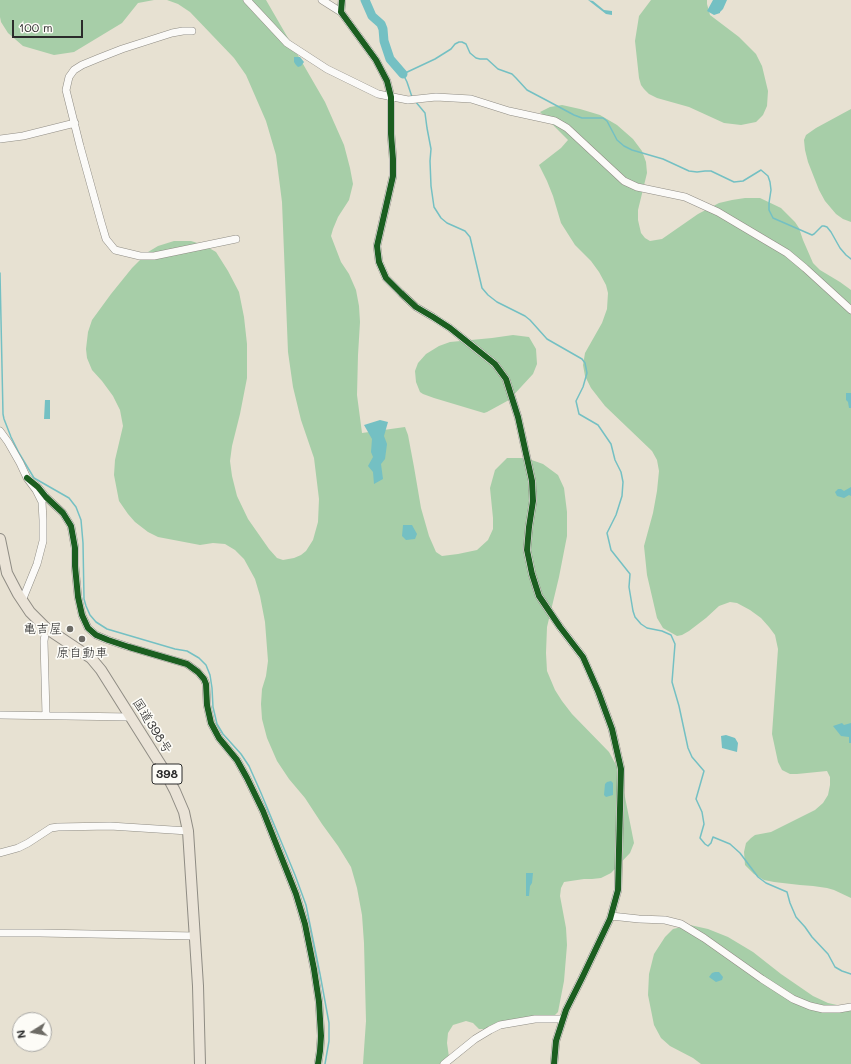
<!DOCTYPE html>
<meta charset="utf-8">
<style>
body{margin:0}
#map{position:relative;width:851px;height:1064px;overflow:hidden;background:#e7e1d2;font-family:Mali,sans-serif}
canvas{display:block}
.north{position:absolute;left:12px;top:1012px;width:40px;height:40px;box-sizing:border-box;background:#fdfcf7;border:1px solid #a9a8a5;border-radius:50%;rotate:259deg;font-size:11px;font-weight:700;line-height:16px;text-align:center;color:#2b2b2b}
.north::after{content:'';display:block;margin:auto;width:14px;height:18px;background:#6d6b65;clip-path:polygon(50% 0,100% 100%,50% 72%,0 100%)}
.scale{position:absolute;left:12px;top:20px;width:71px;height:18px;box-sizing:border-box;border:2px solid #2b2b2b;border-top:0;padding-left:5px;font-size:12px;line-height:14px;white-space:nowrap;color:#2b2b2b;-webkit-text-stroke:3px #fdfcf7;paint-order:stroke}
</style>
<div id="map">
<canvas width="851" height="1064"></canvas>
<div class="north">N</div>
<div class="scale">100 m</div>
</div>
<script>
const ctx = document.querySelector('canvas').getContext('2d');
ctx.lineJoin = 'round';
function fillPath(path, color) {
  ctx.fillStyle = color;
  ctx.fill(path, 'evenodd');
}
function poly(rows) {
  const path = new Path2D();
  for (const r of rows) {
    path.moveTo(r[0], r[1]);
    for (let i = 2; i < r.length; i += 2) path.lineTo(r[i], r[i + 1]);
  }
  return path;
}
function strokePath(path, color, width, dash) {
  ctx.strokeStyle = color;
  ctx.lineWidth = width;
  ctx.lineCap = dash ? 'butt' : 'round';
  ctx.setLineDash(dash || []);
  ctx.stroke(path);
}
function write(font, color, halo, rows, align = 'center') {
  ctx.font = font + ' Mali,"Klee One",sans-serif';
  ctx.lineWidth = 3.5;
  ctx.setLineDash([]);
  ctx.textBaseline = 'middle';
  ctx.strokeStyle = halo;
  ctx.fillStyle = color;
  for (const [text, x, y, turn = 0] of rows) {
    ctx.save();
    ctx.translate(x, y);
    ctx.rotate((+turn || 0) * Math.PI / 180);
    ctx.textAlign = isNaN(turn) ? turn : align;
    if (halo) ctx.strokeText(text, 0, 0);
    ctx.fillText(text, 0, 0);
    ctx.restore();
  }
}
fillPath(poly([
 [0,0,154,0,138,3,122,23,74,52,54,55,23,46,8,33,1,22,0,17],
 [167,0,266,0,325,102,344,145,350,168,353,184,349,200,338,217,333,229,331,236,341,262,349,274,356,290,359,306,360,322,358,355,357,395,362,433,405,427,408,435,414,467,421,508,429,536,436,552,442,556,458,554,477,550,488,540,493,529,493,518,490,488,495,470,507,458,526,458,543,464,558,475,564,488,567,512,567,536,559,577,547,627,546,653,547,671,555,690,562,701,572,714,609,752,616,765,623,787,634,843,630,853,611,873,601,878,592,879,584,879,564,882,561,888,560,896,566,928,567,945,564,981,558,1012,550,1020,485,1029,479,1029,473,1023,466,1021,453,1025,448,1033,447,1043,450,1064,363,1064,366,1021,364,943,362,915,357,888,351,867,338,846,322,824,305,798,289,779,277,761,267,738,262,719,261,704,262,689,266,676,268,661,265,622,260,596,255,579,244,559,235,550,225,544,213,543,200,545,158,537,148,532,135,522,128,514,119,501,114,475,115,460,123,426,120,410,113,396,102,381,92,370,87,358,86,349,88,332,92,320,111,294,132,268,148,252,158,246,174,241,191,241,204,245,216,252,228,271,239,292,244,317,247,344,247,378,240,414,232,446,230,461,232,476,237,496,248,519,269,549,277,558,283,560,294,558,301,555,306,551,313,540,318,522,319,499,314,458,301,420,293,387,288,352,282,202,276,155,266,121,246,75,234,58,190,12,178,4],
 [651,0,707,0,707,4,710,15,739,37,756,54,762,66,768,91,767,106,763,115,756,122,741,125,724,123,689,107,657,98,649,94,644,89,641,85,639,78,635,41,639,16],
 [562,105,580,109,600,115,617,125,633,139,642,151,646,162,647,173,638,210,638,220,641,233,645,238,650,241,662,239,698,214,719,203,732,200,745,198,760,198,781,208,795,222,799,228,803,240,813,263,820,270,840,282,851,290,851,898,834,890,827,888,813,886,800,885,774,882,764,880,754,874,745,865,744,852,746,843,751,838,755,835,771,832,815,810,823,803,828,795,830,785,830,777,827,771,797,774,790,774,782,770,778,762,772,734,778,649,775,635,769,627,761,618,750,610,737,603,730,602,719,606,706,618,689,631,682,635,677,636,663,628,657,618,647,575,644,546,653,513,657,491,659,471,657,460,652,451,605,406,591,388,585,376,583,365,585,353,602,323,607,309,608,293,606,285,599,272,591,261,575,245,561,223,553,196,547,181,539,165,561,148,568,140,540,112,550,107],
 [851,109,851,222,843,219,836,214,825,201,819,190,808,162,805,150,804,140,806,135,816,128],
 [513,335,529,337,536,349,537,364,533,374,509,400,487,412,484,413,434,398,423,394,420,392,416,382,415,371,418,363,426,354,439,346,450,342,492,338],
 [690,925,708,929,728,937,753,952,781,974,813,996,828,1003,846,1007,851,1007,851,1064,701,1064,693,1058,670,1046,661,1038,654,1025,648,995,649,974,654,954,665,937,673,929]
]), '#a7cea8');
fillPath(poly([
 [588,0,593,1,604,10,612,11,612,15,606,14],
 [713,0,727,0,723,9,720,12,720,13,714,15,707,11],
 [294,57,300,57,304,62,301,66,298,67,296,65,294,62],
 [846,393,851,393,851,408,849,408,848,402,846,400],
 [45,400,50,400,50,419,44,419],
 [380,420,388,422,384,436,387,444,385,459,381,464,383,479,374,484,373,472,368,466,373,457,371,452,372,439,364,425],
 [851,487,851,496,849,495,844,498,837,496,835,492,838,489,841,489,844,491],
 [403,525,412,525,417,534,415,539,406,540,402,536],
 [842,723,844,725,851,723,851,743,849,743,849,737,841,736,833,726],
 [726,735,735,738,738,743,737,752,722,748,721,736],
 [611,781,613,783,613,795,606,797,604,795,605,784,607,782],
 [526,873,533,873,532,883,530,886,529,896,526,896],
 [715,972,719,972,723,977,722,980,716,982,709,977,712,973]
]), '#74c0c3');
strokePath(poly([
 [412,97,407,82,403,74,435,59,451,49,455,44,459,42,462,42,466,44,470,53,476,58,480,59,487,59,498,69,512,74,516,78,527,90,546,100,574,115,582,118,603,118,607,121,617,140,624,146,632,150,663,159,689,171,697,172,705,171,711,171,734,182,743,181,761,170,768,176,770,182,771,190,769,203,769,210,773,218,812,235,814,234,822,226,824,226,827,227,831,232,840,248,846,255,851,259],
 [415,101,425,113,427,128,431,149,430,161,431,186,434,207,441,218,447,223,465,231,470,237,482,288,488,295,497,302,525,316,530,320,547,339,582,359,585,363,587,373,583,387,576,401,579,414,598,425,611,444,615,460,621,472,623,482,622,496,616,515,607,533,611,550,630,574,629,587,633,611,635,617,641,624,647,628,662,631,671,635,675,644,672,682,679,706,688,748,692,757,704,771,696,799,702,812,704,824,700,838,705,844,708,846,711,843,713,837,730,844,740,853,758,877,766,883,787,892,790,903,796,917,805,927,812,937,828,954,835,967,842,971,851,974],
 [0,273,3,414,4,419,11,437,19,453,34,478,69,498,76,507,81,520,83,543,84,599,86,606,90,615,96,622,107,629,175,649,187,651,199,658,206,665,210,675,212,688,213,707,217,724,223,734,241,754,249,766,261,793,295,875,306,905,320,974,329,1023,329,1041,325,1064]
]), '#74c0c3', 1.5);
strokePath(poly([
 [365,0,372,16,381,24,383,29,384,41,390,59,403,74]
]), '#74c0c3', 9);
const minor = poly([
 [247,0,287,43,327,69,378,94,408,100,436,97,471,99,509,111,555,121,567,128,624,181,637,187,685,197,718,212,787,253,805,268,851,310],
 [322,0,341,12],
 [342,0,341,12,376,60,387,81,391,97,391,134,393,159,393,176,377,246,379,262,386,278,401,293,416,307,433,317,450,328,495,364,506,379,518,417,532,481,533,501,529,527,527,550,532,574,539,596,560,627,583,657,598,691,612,729,621,769,618,890,610,919,582,978,566,1010,556,1041,554,1064],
 [192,31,183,31,172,33,122,49,99,58,82,65,74,70,69,77,66,90,80,146,101,222,106,239,115,250,140,256,154,256,236,239],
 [0,139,23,136,75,123],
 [0,431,8,442,20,463,27,478,36,490,42,502,43,520,43,541,37,564,22,601],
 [27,478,38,487,46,497,63,513,71,526,75,548,75,566,78,597,82,615,88,628,96,635,108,640,129,647,187,664,198,672,204,679,206,684,207,705,211,723,219,738,237,760,247,778,263,811,296,894,305,924,314,969,319,1002,321,1036,320,1051,318,1064],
 [0,715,131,717],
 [46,715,44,641,46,628],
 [0,853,18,848,28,843,51,828,58,827,110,826,188,831],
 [611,916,639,919,665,920,681,924,704,938,762,979,793,999,810,1006,823,1009,839,1009,851,1007],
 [0,933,40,933,195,936],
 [444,1064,475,1039,490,1030,500,1025,535,1019,563,1019]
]);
const highway = poly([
 [0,539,7,573,18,594,30,612,46,628,91,658,101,670,164,770,175,791,184,812,188,831,198,986,200,1064]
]);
strokePath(minor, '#8f8c84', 8);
strokePath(highway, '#8f8c84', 12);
strokePath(minor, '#fbfaf8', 7);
strokePath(highway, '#eae3d7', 10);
strokePath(poly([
 [342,0,341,12,376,60,387,81,391,97,391,134,393,159,393,176,377,246,379,262,386,278,401,293,416,307,433,317,450,328,495,364,506,379,518,417,532,481,533,501,529,527,527,550,532,574,539,596,560,627,583,657,598,691,612,729,621,769,618,890,610,919,582,978,566,1010,556,1041,554,1064],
 [27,478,38,487,46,497,63,513,71,526,75,548,75,566,78,597,82,615,88,628,96,635,108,640,129,647,187,664,198,672,204,679,206,684,207,705,211,723,219,738,237,760,247,778,263,811,296,894,305,924,314,969,319,1002,321,1036,320,1051,318,1064]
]), '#1b5e20', 6);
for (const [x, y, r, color] of [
 [70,629,4,"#6d6b65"],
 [82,639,4,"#6d6b65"]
]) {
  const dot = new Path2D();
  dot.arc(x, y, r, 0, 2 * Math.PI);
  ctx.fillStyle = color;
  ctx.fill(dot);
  strokePath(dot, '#fdfcf7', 1.5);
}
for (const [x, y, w] of [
 [167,774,30]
]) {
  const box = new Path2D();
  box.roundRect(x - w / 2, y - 10, w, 20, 3);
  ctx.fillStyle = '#fdfcf7';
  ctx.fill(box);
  strokePath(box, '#2b2b2b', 1);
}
write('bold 12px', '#2b2b2b', null, [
 ["398",167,774]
]);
write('13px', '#2b2b2b', '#fdfcf7', [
 ["亀吉屋",62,629],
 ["原自動車",82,653,"center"]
], 'right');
write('13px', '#2b2b2b', '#fdfcf7', [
 ["国道398号",152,726,58]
]);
</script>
